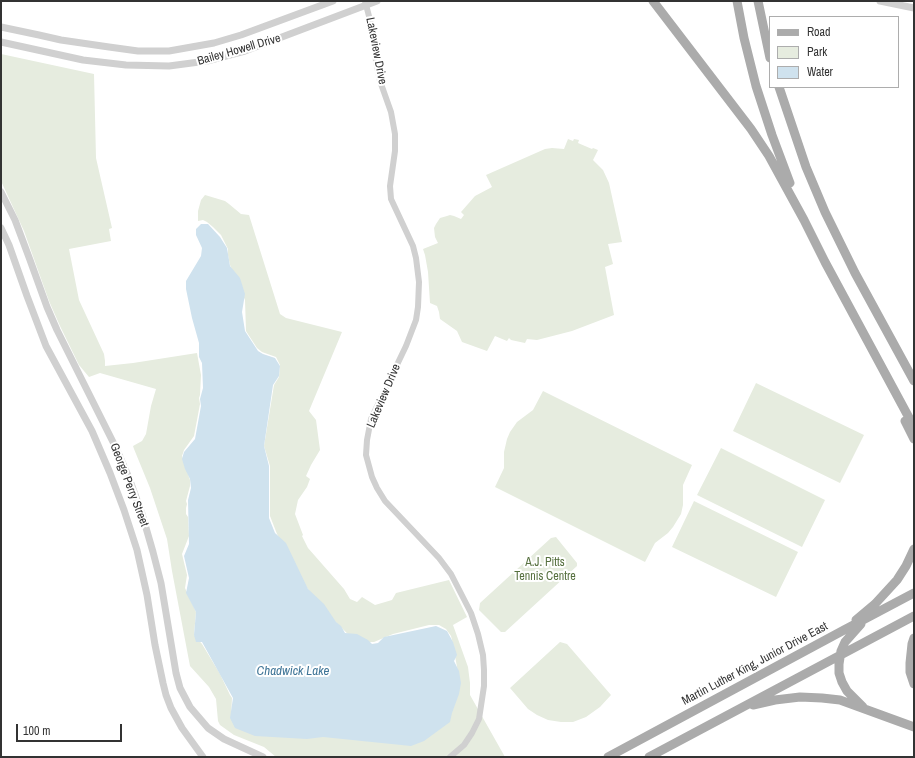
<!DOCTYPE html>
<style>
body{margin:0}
#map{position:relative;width:915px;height:758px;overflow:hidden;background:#fff;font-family:"Archivo Narrow",sans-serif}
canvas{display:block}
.frame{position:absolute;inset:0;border:2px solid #333;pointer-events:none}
.legend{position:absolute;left:769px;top:16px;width:130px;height:72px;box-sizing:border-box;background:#fff;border:1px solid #adadad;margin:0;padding:5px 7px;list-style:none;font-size:12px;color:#333}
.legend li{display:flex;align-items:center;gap:8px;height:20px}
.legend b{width:20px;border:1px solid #adadad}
.scale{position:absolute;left:16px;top:724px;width:106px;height:18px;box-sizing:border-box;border:2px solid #333;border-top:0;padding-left:5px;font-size:12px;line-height:14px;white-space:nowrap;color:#333;-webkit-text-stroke:3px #fff;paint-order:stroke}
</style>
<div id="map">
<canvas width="915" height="758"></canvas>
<div class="frame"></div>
<ul class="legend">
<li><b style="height:5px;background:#ababab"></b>Road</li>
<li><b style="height:11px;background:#e6ecdf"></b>Park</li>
<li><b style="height:11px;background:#cfe2ee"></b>Water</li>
</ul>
<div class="scale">100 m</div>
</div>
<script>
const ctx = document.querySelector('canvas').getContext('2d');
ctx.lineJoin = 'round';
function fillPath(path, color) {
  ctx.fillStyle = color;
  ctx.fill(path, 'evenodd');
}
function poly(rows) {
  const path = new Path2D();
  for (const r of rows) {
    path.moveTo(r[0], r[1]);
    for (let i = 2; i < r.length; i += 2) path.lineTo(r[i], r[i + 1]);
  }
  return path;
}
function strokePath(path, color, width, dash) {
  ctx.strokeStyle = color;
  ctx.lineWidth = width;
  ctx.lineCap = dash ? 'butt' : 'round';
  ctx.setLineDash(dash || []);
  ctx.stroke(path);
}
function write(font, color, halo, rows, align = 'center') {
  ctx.font = font + ' "Archivo Narrow",sans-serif';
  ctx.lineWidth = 4;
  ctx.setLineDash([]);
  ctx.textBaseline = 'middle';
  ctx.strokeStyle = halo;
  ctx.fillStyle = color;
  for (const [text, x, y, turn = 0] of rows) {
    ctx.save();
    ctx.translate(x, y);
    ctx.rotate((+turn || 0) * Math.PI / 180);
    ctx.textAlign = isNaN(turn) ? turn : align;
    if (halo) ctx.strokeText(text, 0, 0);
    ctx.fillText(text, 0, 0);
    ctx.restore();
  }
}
fillPath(poly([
 [1,54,94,74,96,158,112,228,109,229,111,241,69,249,79,300,104,354,105,361,105,366,133,363,197,353,201,375,200,395,199,398,200,404,194,436,184,450,182,456,190,480,190,486,186,501,187,504,186,508,186,514,188,517,189,536,182,554,187,575,185,588,196,612,194,635,202,644,220,674,230,695,232,698,231,717,460,683,452,640,451,636,446,629,439,625,429,625,393,634,374,642,363,642,353,639,321,608,296,572,277,534,270,516,270,466,264,446,274,385,279,377,280,365,276,357,262,352,257,348,246,331,245,300,230,265,228,255,228,249,221,235,213,227,207,222,203,220,198,221,198,211,201,200,205,195,225,201,229,204,241,214,249,215,280,314,286,318,342,332,309,411,316,420,320,450,311,465,306,476,310,479,307,487,298,500,295,514,303,535,302,536,308,548,344,589,350,599,357,602,362,597,375,605,392,600,396,593,449,580,467,617,453,625,468,667,470,683,470,695,505,757,276,757,264,747,234,735,220,725,218,721,216,699,209,687,190,666,172,571,167,539,150,488,134,449,133,446,142,441,146,434,151,406,156,389,100,373,89,377,79,365,60,326,49,301,24,231,1,181],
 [568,139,573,141,574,139,579,140,578,143,592,149,593,148,598,150,593,160,603,170,609,183,622,242,608,244,613,264,605,267,614,315,572,331,537,340,527,339,525,343,511,340,509,338,507,341,495,336,487,351,462,342,457,331,440,319,439,312,437,306,430,303,428,272,425,255,423,249,438,243,435,237,434,228,436,224,440,218,447,216,450,215,454,216,461,219,464,215,461,212,475,196,492,187,486,175,545,149,552,148,564,149],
 [756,383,864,435,840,483,733,431],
 [543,391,692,465,683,485,683,505,681,514,673,527,668,533,655,543,645,562,495,487,504,468,504,452,507,439,510,432,517,422,533,410],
 [721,448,825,500,802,547,697,495],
 [694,501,798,552,776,597,672,547],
 [556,537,577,563,577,566,505,632,501,632,479,610,480,603,551,538],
 [560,642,567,644,611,695,600,707,586,717,573,722,561,722,548,720,537,715,528,709,510,688]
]), '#e6ecdf');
fillPath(poly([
 [201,224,208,224,220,237,227,248,230,266,240,278,245,294,242,312,245,331,258,351,263,354,275,358,280,366,279,376,273,385,264,446,269,466,269,518,275,533,286,543,308,589,324,604,336,622,341,626,345,633,357,634,368,640,372,644,378,643,384,637,436,626,447,631,453,642,457,655,454,661,459,671,461,683,459,694,452,713,450,722,424,741,411,746,323,737,307,739,255,736,235,728,230,718,233,698,202,642,196,642,194,635,196,612,186,593,189,578,184,556,189,544,188,500,191,488,190,479,185,469,182,459,184,452,195,439,201,406,200,399,203,388,202,363,199,357,199,343,192,318,186,289,186,281,201,256,202,248,196,235,196,229]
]), '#cfe2ee');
strokePath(poly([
 [365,1,370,20,374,44,376,61,380,81,391,112,395,134,395,151,390,186,391,199,413,246,416,258,419,282,418,307,416,320,406,346,371,419,367,440,366,455,372,477,377,488,385,501,439,558,451,574,471,613,478,634,483,655,484,670,484,686,479,719,472,733,464,745,450,757]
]), '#d0d0d0', 6);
strokePath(poly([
 [880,1,914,8],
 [1,27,39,35,61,40,109,47,138,51,169,51,214,43,241,35,333,1],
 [1,42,83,60,126,65,169,66,207,61,245,51,377,1],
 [1,192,15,220,30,260,47,307,57,330,116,448,129,478,142,514,153,552,161,583,176,673,180,688,190,707,208,728,224,739,263,757],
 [1,228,9,245,27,296,46,346,92,431,110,473,124,510,137,550,147,595,155,645,163,683,166,695,171,708,182,728,203,757]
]), '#d0d0d0', 7);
strokePath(poly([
 [653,1,751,129,769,156,804,220,825,262,914,427],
 [737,1,744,38,756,86,772,135,790,183],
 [758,1,770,58],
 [779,87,806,167,825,212,855,273,914,381],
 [905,421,914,439],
 [856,620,875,604,897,580,906,566,914,549],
 [861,624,845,642,841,651,839,664,839,673,842,682,847,691,863,707],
 [914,638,912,644,910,663,910,672,914,684],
 [753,705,775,700,800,697,822,698,840,700,914,727],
 [608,757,844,630,914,593],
 [649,757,914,616]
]), '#ababab', 9);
write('12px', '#333', '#fff', [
 ["Bailey Howell Drive",239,50,-16],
 ["Lakeview Drive",376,51,79],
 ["Lakeview Drive",384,396,-67],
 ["George Perry Street",129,485,69],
 ["Martin Luther King, Junior Drive East",755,664,-28]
]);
write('12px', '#56703f', '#fff', [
 ["A.J. Pitts",545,563],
 ["Tennis Centre",545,577]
]);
write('italic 13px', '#3f7597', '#fff', [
 ["Chadwick Lake",293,672]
]);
</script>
